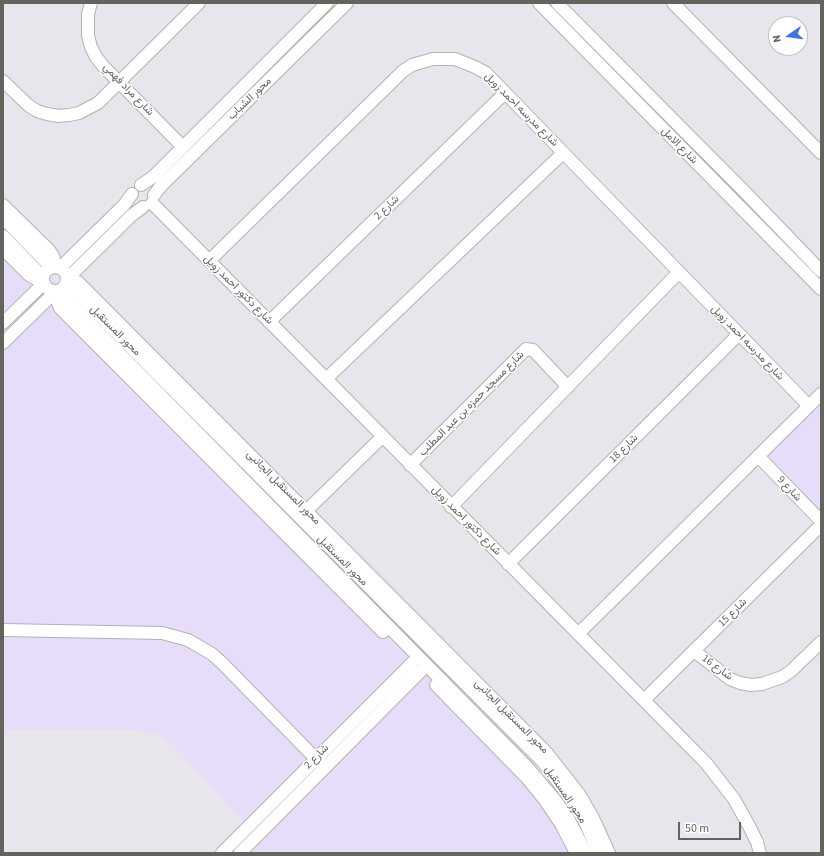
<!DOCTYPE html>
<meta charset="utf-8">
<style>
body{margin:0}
#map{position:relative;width:824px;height:856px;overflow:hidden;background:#e8e5ed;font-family:"Source Sans 3",sans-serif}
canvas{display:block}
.frame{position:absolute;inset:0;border:4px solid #63645d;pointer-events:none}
.north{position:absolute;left:768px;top:16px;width:40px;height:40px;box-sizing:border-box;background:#fff;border:1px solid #c1c1be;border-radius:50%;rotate:257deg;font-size:11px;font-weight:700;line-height:16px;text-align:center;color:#63645d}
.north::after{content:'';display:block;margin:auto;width:14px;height:18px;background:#4175d7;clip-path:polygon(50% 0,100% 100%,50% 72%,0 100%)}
.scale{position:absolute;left:678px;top:822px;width:63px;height:18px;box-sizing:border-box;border:2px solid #63645d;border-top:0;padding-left:5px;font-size:12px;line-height:14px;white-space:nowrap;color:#63645d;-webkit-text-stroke:3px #fff;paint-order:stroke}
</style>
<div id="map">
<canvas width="824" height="856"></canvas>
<div class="frame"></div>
<div class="north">N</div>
<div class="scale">50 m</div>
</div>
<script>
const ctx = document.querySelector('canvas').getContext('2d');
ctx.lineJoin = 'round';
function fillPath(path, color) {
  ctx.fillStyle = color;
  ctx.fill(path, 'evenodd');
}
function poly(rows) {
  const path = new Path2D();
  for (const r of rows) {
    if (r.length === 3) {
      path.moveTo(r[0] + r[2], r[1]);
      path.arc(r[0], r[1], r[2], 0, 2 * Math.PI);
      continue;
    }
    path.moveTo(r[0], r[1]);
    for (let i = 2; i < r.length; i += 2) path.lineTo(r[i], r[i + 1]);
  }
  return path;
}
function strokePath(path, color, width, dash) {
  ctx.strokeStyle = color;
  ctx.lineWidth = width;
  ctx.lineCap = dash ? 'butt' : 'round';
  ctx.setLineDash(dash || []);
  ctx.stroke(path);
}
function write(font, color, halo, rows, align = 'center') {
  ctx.font = font + ' "Source Sans 3",Vazirmatn,sans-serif';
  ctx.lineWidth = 3;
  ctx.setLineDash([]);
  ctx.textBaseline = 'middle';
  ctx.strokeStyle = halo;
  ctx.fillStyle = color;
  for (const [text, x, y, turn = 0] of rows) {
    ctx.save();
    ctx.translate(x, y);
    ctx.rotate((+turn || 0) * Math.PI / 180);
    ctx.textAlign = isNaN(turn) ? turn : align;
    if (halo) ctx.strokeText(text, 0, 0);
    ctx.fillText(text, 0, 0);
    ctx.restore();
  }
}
fillPath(poly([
 [3,227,555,785,576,815,593,853,230,853,252,830,173,745,160,736,152,733,136,730,3,730],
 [821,383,821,512,756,448]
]), '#e7ddfa');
const minor = poly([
 [91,3,88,14,88,36,91,47,96,57,103,66,182,146],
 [539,3,821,289],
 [557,3,742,189,821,271],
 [673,3,821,153],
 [3,81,28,105,37,111,47,114,58,116,69,115,79,113,98,103,199,3],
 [141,185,153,177,327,3],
 [154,195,161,186,347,3],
 [152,203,706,763,734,799,749,826,757,842,760,853],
 [3,205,49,250,53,256,56,267],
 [3,218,52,268],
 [3,236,43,277],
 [3,249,29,275,36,279,43,280],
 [209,261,403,71,412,65,433,59,455,59,475,67,486,73,809,406],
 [55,279,12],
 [60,268,124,205,132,194],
 [68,278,132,215,143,207],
 [68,280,73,280,78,282,546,752,579,794,592,816,609,853],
 [67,283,543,762,572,800,584,820,599,853],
 [58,291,527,767,555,800,568,818,586,853],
 [56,292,57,300,60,308,66,314,383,632],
 [269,322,505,93],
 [3,323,44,283],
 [3,343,55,292],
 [326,379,563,153],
 [758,456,821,521],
 [410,465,526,349,533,350,568,387],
 [451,507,679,272],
 [300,517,382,437],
 [508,564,739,334],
 [3,630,162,633,188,640,212,654,222,663,325,768],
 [578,634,821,394],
 [694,651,730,679,740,683,751,685,762,684,782,677,791,671,821,642],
 [436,685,527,778,544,799,561,824,576,853],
 [644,700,821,525],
 [222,853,413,662],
 [240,853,421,671]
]);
strokePath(minor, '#b2b3ae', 14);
strokePath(minor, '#fff', 12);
write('11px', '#63645d', '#fff', [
 ["شارع مراد فهمي",128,90,46],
 ["محور الشباب",250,99,-44],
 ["شارع مدرسه احمد زويل",521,110,45],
 ["شارع الامل",679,146,45],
 ["شارع 2",387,208,-44],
 ["شارع دكتور احمد زويل",238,290,45],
 ["محور المستقبل",115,331,45],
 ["شارع مدرسه احمد زويل",747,343,46],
 ["شارع مسجد حمزه بن عبد المطلب",472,404,-45],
 ["شارع 18",624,449,-45],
 ["محور المستقبل الجانبى",283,488,45],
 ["شارع 9",789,489,46],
 ["شارع دكتور احمد زويل",466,521,45],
 ["محور المستقبل",342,561,45],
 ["شارع 15",733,613,-45],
 ["شارع 16",717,668,36],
 ["محور المستقبل الجانبى",511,717,45],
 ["شارع 2",317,757,-45],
 ["محور المستقبل",565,795,56]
]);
</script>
